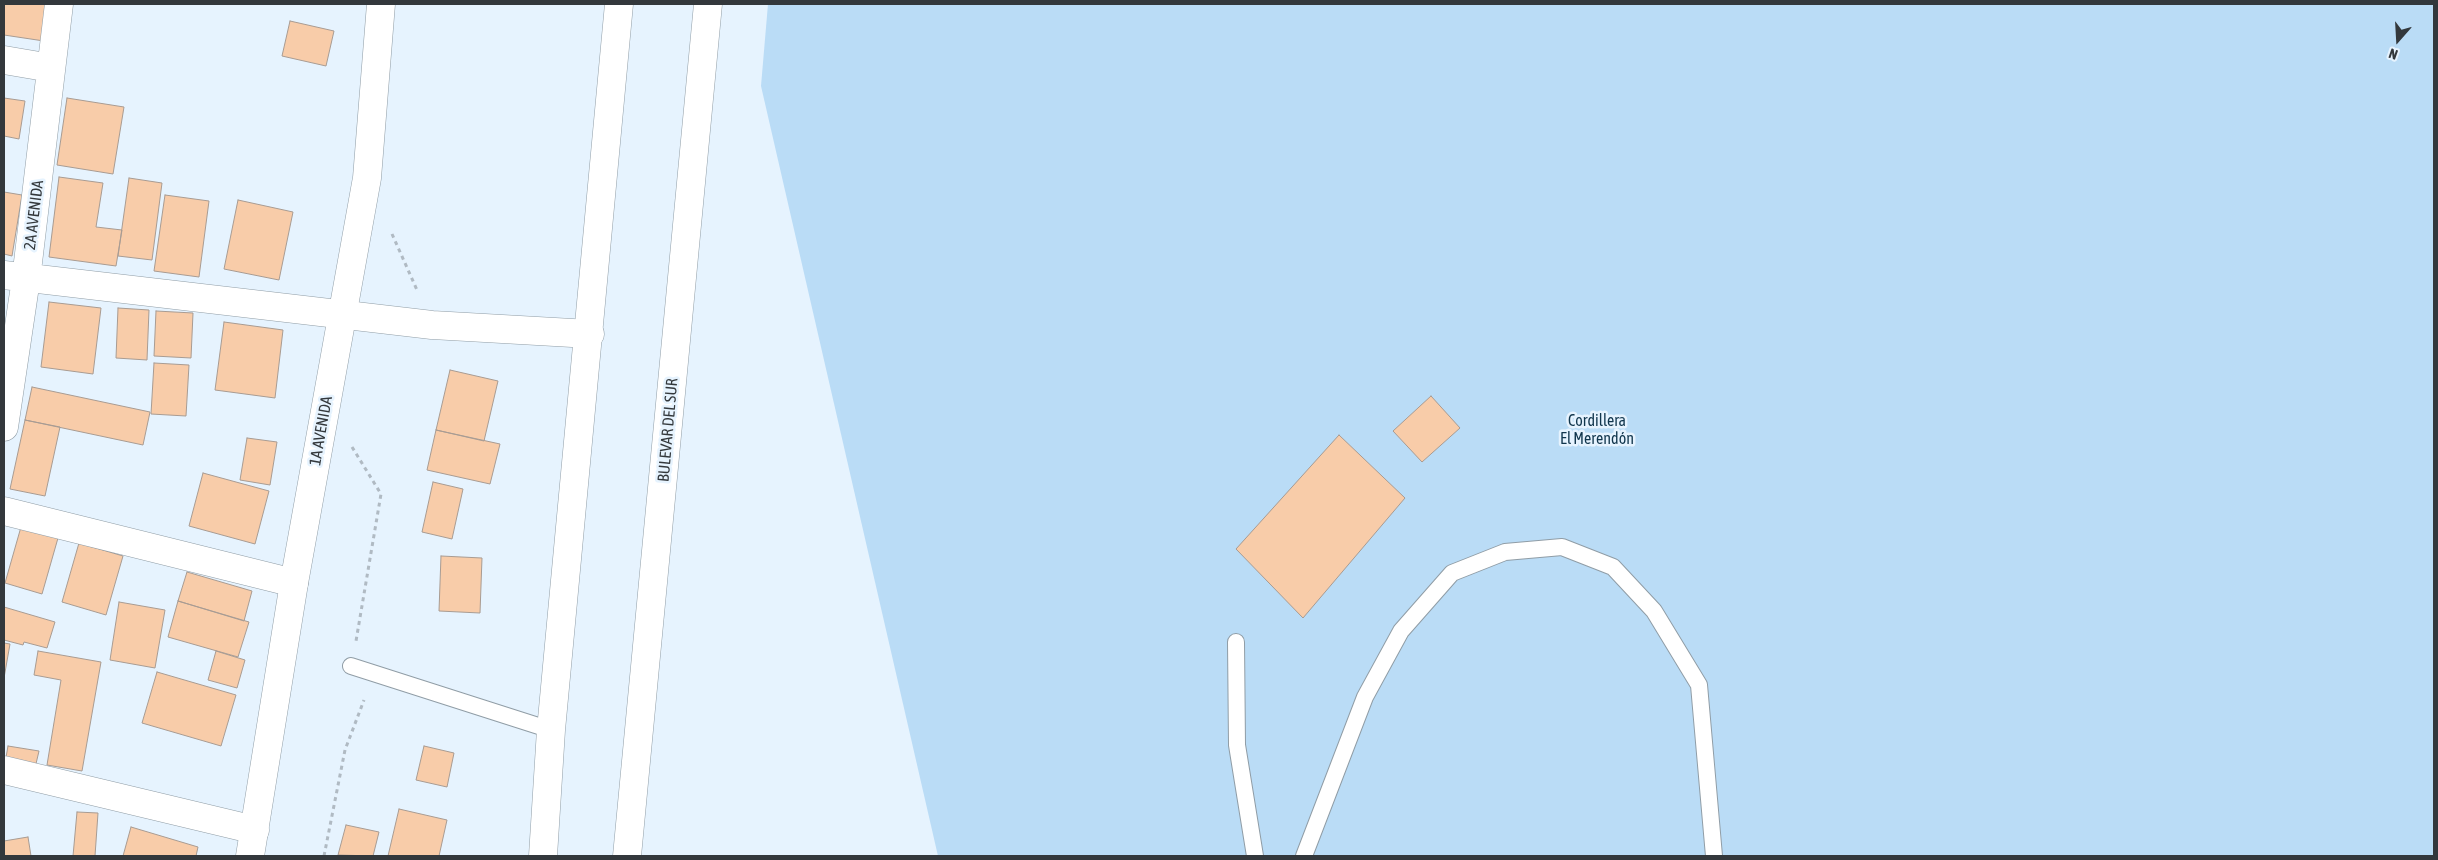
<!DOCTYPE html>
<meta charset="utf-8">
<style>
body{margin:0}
#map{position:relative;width:2438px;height:860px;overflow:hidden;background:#e6f3fe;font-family:"Asap Condensed",sans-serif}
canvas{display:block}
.frame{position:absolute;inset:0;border:5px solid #33383c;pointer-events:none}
.north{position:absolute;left:2373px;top:15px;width:50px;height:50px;-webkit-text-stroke:4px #e6f3fe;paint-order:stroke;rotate:199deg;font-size:14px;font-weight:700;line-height:20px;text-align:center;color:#33383c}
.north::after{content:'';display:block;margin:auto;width:18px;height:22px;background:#33383c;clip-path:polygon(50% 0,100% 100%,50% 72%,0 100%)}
</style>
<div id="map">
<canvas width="2438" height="860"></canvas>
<div class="frame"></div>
<div class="north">N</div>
</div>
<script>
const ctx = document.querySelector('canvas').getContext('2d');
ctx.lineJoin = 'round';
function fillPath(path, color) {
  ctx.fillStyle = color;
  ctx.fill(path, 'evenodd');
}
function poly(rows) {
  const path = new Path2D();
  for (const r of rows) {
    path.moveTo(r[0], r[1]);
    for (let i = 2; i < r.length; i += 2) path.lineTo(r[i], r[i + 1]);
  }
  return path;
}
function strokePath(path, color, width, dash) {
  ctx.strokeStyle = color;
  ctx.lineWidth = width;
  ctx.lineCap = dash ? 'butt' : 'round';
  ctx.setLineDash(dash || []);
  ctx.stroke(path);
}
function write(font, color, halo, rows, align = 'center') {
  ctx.font = font + ' "Asap Condensed",sans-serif';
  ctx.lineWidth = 5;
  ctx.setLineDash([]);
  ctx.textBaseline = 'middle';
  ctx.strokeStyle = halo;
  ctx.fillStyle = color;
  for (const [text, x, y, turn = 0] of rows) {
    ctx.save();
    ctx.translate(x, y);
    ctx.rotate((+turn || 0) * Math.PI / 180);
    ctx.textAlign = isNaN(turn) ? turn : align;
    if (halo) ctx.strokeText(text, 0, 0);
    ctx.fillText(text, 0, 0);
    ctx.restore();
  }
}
fillPath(poly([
 [768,4,2434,4,2434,856,938,856,761,86]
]), '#badcf6');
const building = poly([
 [4,4,49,4,44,41,4,35,4,4],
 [290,21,334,31,326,66,282,56,290,21],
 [4,98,25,101,19,139,4,136,4,98],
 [67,98,124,107,113,174,57,165,67,98],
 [59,177,103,183,96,227,122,230,116,266,49,257,59,177],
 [129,178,162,183,152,260,118,256,129,178],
 [4,192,22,195,12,256,4,254,4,192],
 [165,195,209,201,199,277,154,271,165,195],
 [238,200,293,212,279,280,224,269,238,200],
 [49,302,101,308,93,374,41,367,49,302],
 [118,308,149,310,147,360,116,358,118,308],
 [156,311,193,313,191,358,154,356,156,311],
 [224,322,283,330,275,398,215,390,224,322],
 [154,363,189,365,186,416,151,414,154,363],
 [450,370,498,381,484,441,436,430,450,370],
 [32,387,150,412,143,445,25,420,32,387],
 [1431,396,1460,428,1422,462,1393,431,1431,396],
 [25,420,60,427,45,496,10,489,25,420],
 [436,430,500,444,490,484,427,470,436,430],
 [1339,435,1405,498,1303,618,1236,549,1339,435],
 [247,438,277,442,270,485,240,480,247,438],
 [203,473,269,491,255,544,189,526,203,473],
 [433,482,463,489,452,539,422,532,433,482],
 [21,527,58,538,42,594,5,583,21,527],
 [79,543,123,556,106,615,62,602,79,543],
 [441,556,482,558,480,613,439,611,441,556],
 [187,572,252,591,244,621,178,601,187,572],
 [178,601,249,622,238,657,168,637,178,601],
 [119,602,165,610,155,668,110,660,119,602],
 [4,607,55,622,47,648,24,642,23,645,4,640,4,607],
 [4,643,10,644,4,678,4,643],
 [38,651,101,662,82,771,47,765,61,680,34,675,38,651],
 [216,651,245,660,237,688,208,680,216,651],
 [157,672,236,695,221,746,142,723,157,672],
 [8,746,39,751,35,768,5,763,8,746],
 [424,746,454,753,447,787,416,780,424,746],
 [399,809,447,820,439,856,388,856,399,809],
 [77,812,98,813,95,856,73,856,77,812],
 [346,825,379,832,373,856,338,855,346,825],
 [131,827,198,847,196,856,123,856,131,827],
 [28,837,31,856,4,856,4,841,28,837]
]);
fillPath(building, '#f8cca9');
strokePath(building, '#a89b92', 1);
const lane = poly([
 [1236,642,1237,745,1255,856],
 [351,666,551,730],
 [1304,856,1365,697,1401,631,1452,573,1505,552,1562,547,1613,567,1654,611,1699,685,1714,856]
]);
const street = poly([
 [4,60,51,68],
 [4,275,432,325,590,334],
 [4,427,26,279,59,4],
 [4,511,294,583],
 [4,770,255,830]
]);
const secondary = poly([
 [250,856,294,583,367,178,381,4]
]);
const highway = poly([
 [543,856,551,730,619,4],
 [627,856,708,4]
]);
strokePath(lane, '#909da6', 18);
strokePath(street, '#909da6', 29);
strokePath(secondary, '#909da6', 29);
strokePath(highway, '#909da6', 29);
strokePath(poly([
 [392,234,417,290],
 [352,447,381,494,356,641],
 [324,856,345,750,364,700]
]), '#b0bac3', 3, [4, 4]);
strokePath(lane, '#fff', 16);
strokePath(street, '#fff', 28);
strokePath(secondary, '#fff', 28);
strokePath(highway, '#fff', 28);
write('16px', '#33383c', '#e6f3fe', [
 ["2A AVENIDA",34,215,-83],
 ["BULEVAR DEL SUR",668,430,-85],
 ["1A AVENIDA",321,431,-80]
]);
write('16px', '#11364d', '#e6f3fe', [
 ["Cordillera",1597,421],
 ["El Merendón",1597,439]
]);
</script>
